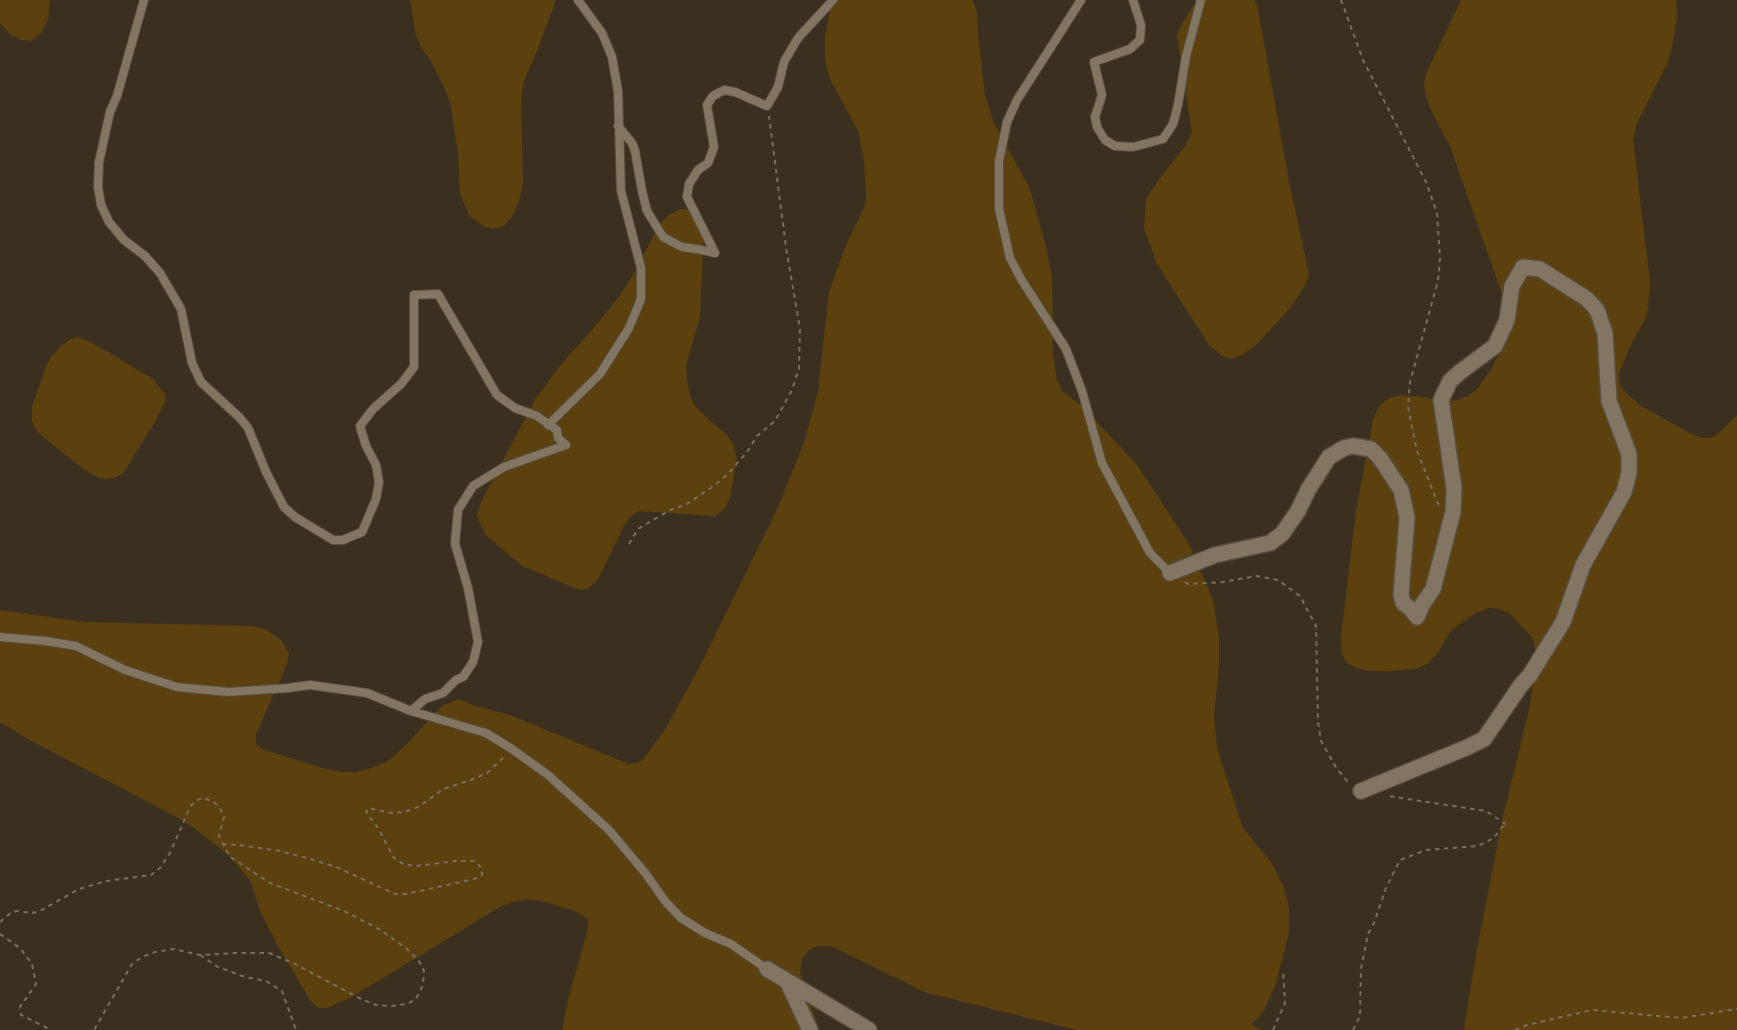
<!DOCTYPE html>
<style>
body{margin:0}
canvas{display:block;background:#3b3020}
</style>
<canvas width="1737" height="1030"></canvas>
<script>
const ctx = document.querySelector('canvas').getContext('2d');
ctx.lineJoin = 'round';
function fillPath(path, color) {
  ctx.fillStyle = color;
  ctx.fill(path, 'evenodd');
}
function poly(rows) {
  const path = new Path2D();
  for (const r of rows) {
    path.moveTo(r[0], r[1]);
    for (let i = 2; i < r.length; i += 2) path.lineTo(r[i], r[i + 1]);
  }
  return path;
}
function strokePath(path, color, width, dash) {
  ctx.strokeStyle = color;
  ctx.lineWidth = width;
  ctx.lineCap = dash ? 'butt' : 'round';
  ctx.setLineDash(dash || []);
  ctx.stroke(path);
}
fillPath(poly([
 [0,0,50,0,48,20,40,34,31,41,21,40,10,34,0,23],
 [410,0,556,0,537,51,524,81,521,99,523,184,519,202,511,218,504,226,494,229,485,227,469,215,460,193,458,153,451,106,446,91,430,59,421,47,416,35],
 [832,0,972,0,977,12,978,35,985,95,993,121,1029,187,1046,246,1052,277,1053,352,1057,381,1062,391,1082,406,1138,466,1189,544,1213,600,1219,637,1219,664,1214,717,1217,748,1243,828,1271,862,1282,883,1289,907,1289,934,1275,986,1265,1008,1259,1017,1251,1024,1261,1030,1077,1030,925,992,831,946,817,946,810,949,802,959,800,971,819,1030,562,1030,568,1000,588,928,588,921,586,918,572,910,542,901,525,899,503,905,350,998,327,1008,318,1008,310,1000,278,946,260,911,251,882,230,856,186,822,26,738,0,722,0,610,84,622,252,626,265,629,281,640,289,653,287,664,256,734,256,743,262,749,322,768,341,772,357,772,371,768,388,761,408,743,436,712,444,705,459,699,475,706,510,715,629,764,636,763,643,760,664,731,699,668,775,514,804,443,818,392,829,292,846,245,864,208,866,198,864,159,858,131,830,79,825,61,825,35],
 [1197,0,1254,0,1257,4,1289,181,1309,275,1304,287,1291,307,1256,345,1242,355,1231,359,1222,356,1209,345,1157,264,1144,228,1146,199,1160,178,1185,146,1192,132,1177,36,1181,25],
 [1461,0,1676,0,1677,18,1672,47,1667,64,1636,125,1633,140,1650,282,1648,308,1645,320,1633,340,1619,373,1620,384,1625,392,1641,406,1691,434,1702,438,1711,438,1719,433,1737,415,1737,1030,1464,1030,1475,960,1502,821,1529,710,1537,656,1532,637,1510,614,1500,609,1489,608,1476,613,1459,624,1450,632,1438,653,1427,664,1415,669,1388,671,1369,671,1356,668,1346,662,1342,653,1341,636,1356,511,1373,420,1379,407,1385,401,1390,398,1401,395,1455,401,1468,396,1478,388,1490,371,1500,353,1505,339,1506,327,1502,294,1450,146,1431,110,1425,92,1424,84,1426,74],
 [680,209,689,210,697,216,704,227,700,316,686,366,687,380,690,395,695,406,710,421,727,435,733,444,737,458,730,498,725,508,715,516,639,511,631,516,626,522,598,579,589,588,580,590,522,566,486,535,477,516,481,502,536,398,564,361,591,331,619,297,633,275,660,223,669,215],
 [78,337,91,342,153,379,165,394,165,402,156,420,124,472,117,477,107,479,99,478,85,470,43,437,35,428,32,421,32,407,46,366,51,357,61,346,71,339]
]), '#5c400e');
const lane = poly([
 [144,0,117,96,110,112,99,162,98,187,101,205,109,222,124,240,145,256,160,273,181,309,192,363,201,382,240,418,248,428,266,472,284,507,295,517,333,540,343,540,362,532,376,499,379,482,376,465,366,446,360,426,373,409,401,384,414,367,414,295,438,294,497,395,515,408,537,416,557,430,558,438,566,445,504,467,473,486,458,510,455,544,468,588,478,642,473,662,463,677,456,680,443,693,425,699,411,711],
 [1081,0,1017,100,1007,122,999,161,999,209,1010,258,1021,279,1066,349,1082,391,1102,463,1150,553,1170,573],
 [1133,0,1141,25,1140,40,1130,49,1094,62,1102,95,1095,117,1097,127,1105,140,1115,146,1133,147,1163,139,1173,124,1178,105,1186,56,1201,0],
 [618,126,632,143,635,151,642,191,647,211,663,237,682,247,702,250,715,253,687,197,689,184,698,170,708,163,714,147,707,105,713,96,724,90,735,92,767,106,778,87,784,62,798,38,833,0],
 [548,425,600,374,629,328,641,299,641,268,621,191,618,91,612,57,602,33,578,0],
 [0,637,46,641,76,646,125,670,177,687,228,692,288,688,310,685,367,693,411,711,486,733,512,749,548,775,609,830,646,874,665,901,681,918,705,933,731,944,767,969]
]);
const street = poly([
 [1170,573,1215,555,1270,543,1282,534,1298,511,1308,490,1329,457,1344,448,1353,446,1371,449,1380,458,1401,490,1407,517,1401,595,1403,603,1411,609,1417,617,1422,605,1433,589,1453,512,1454,488,1441,400,1450,381,1460,372,1495,346,1507,320,1512,286,1523,267,1540,269,1587,299,1597,310,1605,333,1609,401,1629,454,1629,473,1624,492,1583,565,1563,622,1530,675,1521,685,1484,739,1468,747,1361,791],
 [767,969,869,1030],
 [787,981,810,1030]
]);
strokePath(lane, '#584f40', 10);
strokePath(street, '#584f40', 18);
strokePath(poly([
 [1341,0,1363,60,1426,182,1437,213,1440,258,1438,281,1410,382,1408,407,1417,451,1439,506],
 [629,544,638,529,670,510,687,504,715,485,728,474,747,452,757,436,775,421,792,390,799,368,800,329,786,247,769,116],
 [1185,582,1188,584,1223,582,1256,576,1278,580,1300,596,1316,626,1318,722,1321,741,1337,769,1349,783],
 [222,844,239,845,280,851,307,858,336,867,395,894,406,894,474,879,482,875,482,869,475,861,456,861,416,866,403,864,394,858,378,828,366,812,369,808,391,813,405,812,420,806,443,789,471,780,487,773,504,757],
 [0,922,12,912,18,911,30,913,38,912,79,889,106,881,151,875,160,868,170,853,190,807,194,802,202,798,213,801,220,808,224,817,219,836,229,856,270,883,344,911,379,929,406,948,419,961,424,971,423,985,416,999,407,1004,391,1006,376,1005,361,999,293,963,269,953,235,953,200,955,173,949,155,952,142,957,132,964,94,1030],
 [0,934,20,948,32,964,36,984,20,1007,21,1015,51,1030],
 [200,955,218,967,245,977,266,981,282,991,296,1030],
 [1273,1030,1285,1003,1283,970],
 [1353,1030,1360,1016,1361,969,1368,934,1374,923,1386,888,1400,860,1426,850,1478,846,1494,838,1502,827,1507,825,1486,811,1388,796],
 [1515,1030,1527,1025,1592,1010,1681,1018,1737,1009]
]), '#776e60', 2, [4.5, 4.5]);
strokePath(lane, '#827663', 8);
strokePath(street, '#827663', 15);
</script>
